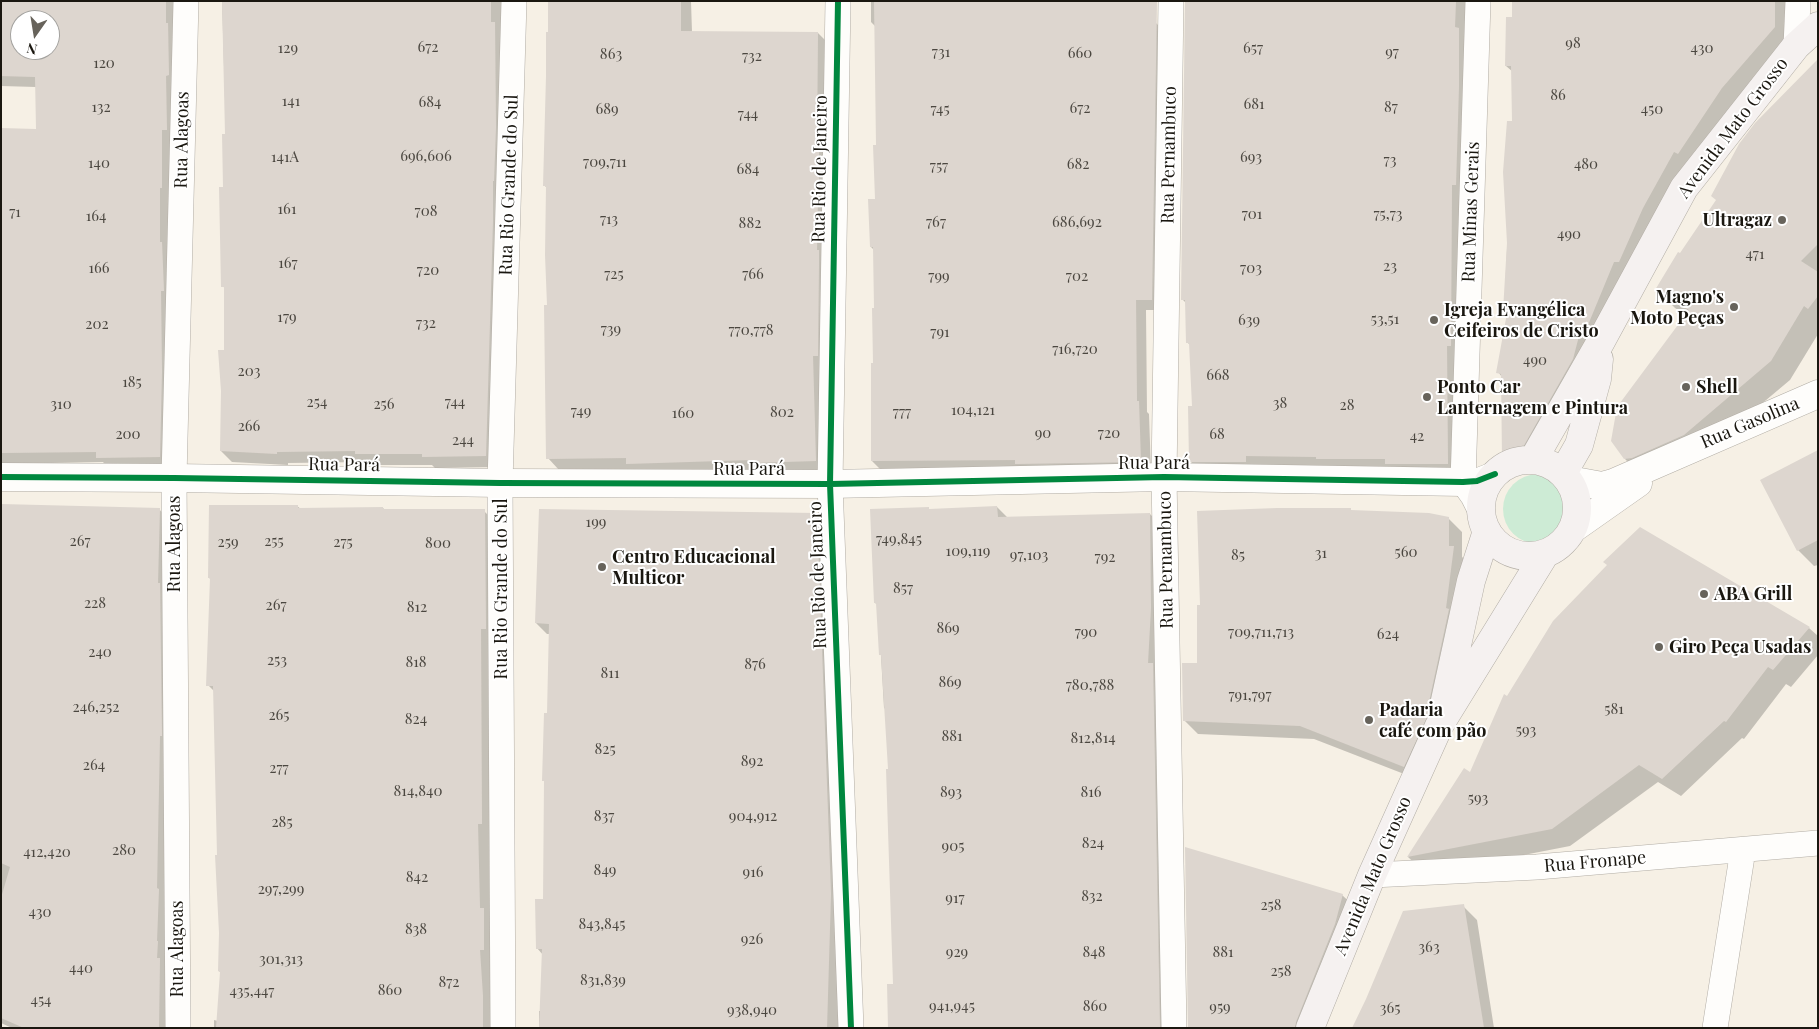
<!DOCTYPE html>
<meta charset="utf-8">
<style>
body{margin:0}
#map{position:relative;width:1819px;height:1029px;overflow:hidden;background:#f6f0e5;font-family:"Playfair Display",serif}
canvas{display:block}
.frame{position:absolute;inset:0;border:2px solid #1a1710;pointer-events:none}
.north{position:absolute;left:10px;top:10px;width:50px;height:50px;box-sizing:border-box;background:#fff;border:1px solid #a3a29f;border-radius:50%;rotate:193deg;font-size:14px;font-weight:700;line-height:20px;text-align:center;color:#1a1710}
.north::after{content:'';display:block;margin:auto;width:18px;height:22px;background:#67635b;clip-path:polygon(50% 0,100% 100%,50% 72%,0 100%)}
</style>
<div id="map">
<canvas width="1819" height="1029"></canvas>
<div class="frame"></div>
<div class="north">N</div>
</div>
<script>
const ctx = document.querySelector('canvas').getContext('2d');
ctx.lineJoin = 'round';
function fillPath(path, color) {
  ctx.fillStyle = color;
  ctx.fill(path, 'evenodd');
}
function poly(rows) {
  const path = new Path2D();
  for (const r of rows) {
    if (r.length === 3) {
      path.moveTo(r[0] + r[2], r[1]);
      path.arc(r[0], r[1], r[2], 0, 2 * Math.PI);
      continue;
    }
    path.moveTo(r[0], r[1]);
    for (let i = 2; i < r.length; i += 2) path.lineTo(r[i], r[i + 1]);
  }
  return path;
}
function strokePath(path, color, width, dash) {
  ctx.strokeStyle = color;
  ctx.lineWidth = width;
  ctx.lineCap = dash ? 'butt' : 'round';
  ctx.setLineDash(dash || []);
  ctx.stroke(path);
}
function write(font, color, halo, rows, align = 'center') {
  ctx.font = font + ' "Playfair Display",serif';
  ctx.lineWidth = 4;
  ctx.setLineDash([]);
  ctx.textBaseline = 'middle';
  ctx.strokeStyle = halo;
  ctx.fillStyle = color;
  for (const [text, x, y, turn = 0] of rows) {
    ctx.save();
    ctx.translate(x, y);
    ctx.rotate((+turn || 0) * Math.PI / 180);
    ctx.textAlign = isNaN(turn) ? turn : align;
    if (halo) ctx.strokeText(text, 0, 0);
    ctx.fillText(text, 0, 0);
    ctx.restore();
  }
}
fillPath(poly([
 [1538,509,35]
]), '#cdebd5');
fillPath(poly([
 [1,1,176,1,171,468,108,468,103,462,1,464,1,129,37,130,36,87,1,86],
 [20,20,50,20,50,50,20,50],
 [222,1,502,1,497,467,435,468,432,465,368,465,365,462,288,463,288,465,232,462,221,451,226,351,225,289,223,286,226,135],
 [550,1,691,1,692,32,818,33,829,44,826,472,638,474,633,469,559,470,548,458,549,306,547,188,544,185],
 [871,1,1151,1,1156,23,1167,34,1163,310,1146,310,1147,412,1149,414,1151,472,883,472,872,461,876,310,875,251,871,247,877,200,878,146,876,27,871,22],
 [1187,1,1467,1,1459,475,1202,473,1190,461,1193,407,1191,346,1187,342,1186,303,1182,299],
 [1513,1,1788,1,1788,41,1735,101,1532,470,1517,472,1503,458,1502,377,1498,372,1508,315,1504,311,1513,123,1513,72,1506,66,1513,19],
 [1818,61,1818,334,1790,380,1703,453,1644,478,1625,459,1686,315,1675,308,1657,290],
 [1818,451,1818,565,1814,566,1798,550],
 [1,505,159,509,170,521,172,1028,12,1028,1,1023],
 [297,506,301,509,383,508,385,510,484,511,495,522,492,835,489,835,490,916,495,960,490,960,494,1028,214,1028,214,1020,218,1021,221,973,219,971,220,933,215,692,208,685,212,580,209,578],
 [997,507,1008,518,1150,514,1161,525,1168,1028,889,1028,894,985,887,710,884,708,878,605,875,603,930,510],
 [1350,509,1353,512,1448,518,1462,532,1462,557,1467,561,1417,779,1314,739,1198,734,1184,720,1198,664,1201,606],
 [816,514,827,525,842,906,838,1028,539,1028,539,1011,541,1011,543,955,537,948,544,900,545,782,544,781,549,714,550,634,547,634,536,623],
 [1809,628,1818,636,1818,655,1791,687,1786,684,1744,739,1742,738,1681,796,1658,782,1570,846,1426,874,1408,857,1465,770,1470,774,1507,698],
 [1342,895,1356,908,1312,1028,1190,1028],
 [1463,906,1477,920,1494,1028,1353,1028]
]), '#0003');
fillPath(poly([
 [1,1,166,1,166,23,168,23,169,75,166,76,167,130,162,130,162,188,160,188,160,242,162,242,164,291,161,291,162,371,160,457,96,458,96,452,1,453,1,128,36,129,35,77,1,76],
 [20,20,50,20,50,50,20,50],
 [222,1,491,1,491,22,495,22,496,127,494,181,493,181,493,221,486,456,422,457,422,454,355,454,355,451,277,452,277,454,220,451,221,391,218,350,224,350,224,287,221,287,219,187,223,187,222,134,225,134],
 [548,1,681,1,681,31,818,32,817,144,819,144,819,196,818,196,817,250,819,250,819,262,818,356,813,356,816,461,751,463,751,460,626,464,626,458,546,459,544,305,547,305,545,255,546,186,543,186,546,76,546,32,548,32],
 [874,1,1157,1,1152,300,1136,300,1137,401,1139,401,1141,462,1015,464,1015,460,871,461,871,363,873,363,872,308,874,308,873,247,870,247,868,199,875,199,873,145,876,145],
 [1185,1,1456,1,1455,27,1459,28,1459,86,1456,185,1452,185,1451,346,1447,346,1448,464,1385,464,1385,459,1316,459,1316,457,1246,456,1246,462,1189,462,1188,406,1192,406,1189,343,1186,343,1185,300,1181,300],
 [1512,1,1775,1,1775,27,1722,88,1678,154,1674,152,1643,208,1619,262,1614,262,1583,337,1579,336,1573,359,1518,456,1502,459,1501,374,1496,373,1507,313,1503,311,1507,243,1503,172,1507,121,1512,121,1511,66,1505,66,1506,17,1512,17],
 [1818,59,1818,244,1801,261,1818,272,1818,296,1808,309,1804,306,1771,361,1684,435,1632,458,1624,459,1611,441,1617,407,1689,310,1655,290,1678,252,1680,253,1716,200,1711,196,1739,144,1755,123],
 [1818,450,1818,540,1797,551,1760,480],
 [1,504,160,508,158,583,160,583,162,736,160,736,157,888,159,889,157,941,158,941,157,958,160,958,159,1028,24,1028,1,1018,1,898,10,867,1,863],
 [209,505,298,505,298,508,383,507,383,509,485,509,486,629,481,629,482,824,478,824,480,908,484,908,484,950,480,950,483,996,483,1028,216,1028,220,972,218,971,219,933,215,855,217,855,213,686,206,686,210,578,208,578],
 [997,506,998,517,1150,513,1151,608,1148,663,1153,663,1160,1028,888,1028,887,984,893,984,886,769,888,769,881,655,879,655,876,603,874,603,870,509,929,507,929,509],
 [1277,508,1351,508,1351,510,1429,513,1449,517,1449,546,1454,546,1446,608,1449,609,1429,702,1430,711,1404,767,1300,726,1183,721,1182,663,1197,663,1197,605,1200,605,1197,511],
 [539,509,817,513,831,894,827,1028,539,1028,542,949,536,949,535,899,543,899,544,781,542,781,544,713,547,713,549,624,535,623],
 [1640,527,1810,627,1773,670,1768,667,1726,722,1724,721,1662,779,1639,765,1552,829,1407,857,1464,768,1470,772,1504,694,1507,696,1553,621,1607,565,1603,562],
 [1185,847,1343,894,1335,924,1296,1022,1295,1028,1188,1028],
 [1464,904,1484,1028,1352,1028,1366,999,1403,911]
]), '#ddd6cf');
const minor = poly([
 [838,1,830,484,851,1028],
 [1171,1,1164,477,1174,1028],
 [1796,46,1798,1],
 [1463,482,1478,1],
 [1463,482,1473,496,1481,512],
 [1463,482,1477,481,1495,474],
 [1372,875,1537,867,1818,843],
 [178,1028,174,478,186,1],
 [503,1028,500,483,514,1],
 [1715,1028,1743,850]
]);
const tertiary = poly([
 [1,477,174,478,500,483,830,484,1164,477,1463,482],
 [1569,480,1602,486,1613,483,1818,394],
 [1574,528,1638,483]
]);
const secondary = poly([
 [1529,508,48],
 [1533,460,1600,343,1684,188,1796,46,1818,26],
 [1563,473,1579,445,1597,379,1599,359],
 [1444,705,1471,581,1487,531],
 [1310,1028,1372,875,1439,726,1545,554]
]);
strokePath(minor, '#b1aca4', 26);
strokePath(tertiary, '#b1aca4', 29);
strokePath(secondary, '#b1aca4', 29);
strokePath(minor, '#fefdfb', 25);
strokePath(tertiary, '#fefdfb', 28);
strokePath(secondary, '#f5f1f0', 28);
strokePath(poly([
 [838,1,830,484,851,1028],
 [1,477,174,478,500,483,830,484,1164,477,1463,482,1477,481,1495,474]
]), '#00873e', 6);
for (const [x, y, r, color] of [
 [1782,220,5,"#67635b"],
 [1734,307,5,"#67635b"],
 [1434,320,5,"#67635b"],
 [1686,387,5,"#67635b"],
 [1427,397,5,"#67635b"],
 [602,567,5,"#67635b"],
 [1704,594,5,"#67635b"],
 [1659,647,5,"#67635b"],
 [1369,720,5,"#67635b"]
]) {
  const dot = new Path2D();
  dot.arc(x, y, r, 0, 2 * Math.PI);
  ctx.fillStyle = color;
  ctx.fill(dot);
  strokePath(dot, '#fff', 2);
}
write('15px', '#4b4740', null, [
 ["98",1573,43],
 ["672",428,47],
 ["129",288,48],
 ["657",1253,48],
 ["430",1702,48],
 ["731",941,52],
 ["97",1392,52],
 ["660",1080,53],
 ["863",611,54],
 ["732",752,56],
 ["120",104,63],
 ["86",1558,95],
 ["141",291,101],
 ["684",430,102],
 ["681",1254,104],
 ["132",101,107],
 ["87",1391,107],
 ["672",1080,108],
 ["689",607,109],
 ["745",940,109],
 ["450",1652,109],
 ["744",748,114],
 ["696,606",426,156],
 ["141A",285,157],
 ["693",1251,157],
 ["73",1390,160],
 ["709,711",605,162],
 ["140",99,163],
 ["682",1078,164],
 ["480",1586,164],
 ["757",939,166],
 ["684",748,169],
 ["161",287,209],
 ["708",426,211],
 ["71",15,212],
 ["701",1252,214],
 ["75,73",1388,214],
 ["164",96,216],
 ["713",609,219],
 ["767",936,222],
 ["686,692",1077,222],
 ["882",750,223],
 ["490",1569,234],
 ["471",1755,254],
 ["167",288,263],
 ["23",1390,266],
 ["166",99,268],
 ["703",1251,268],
 ["720",428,270],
 ["725",614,274],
 ["766",753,274],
 ["799",939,276],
 ["702",1077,276],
 ["179",287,317],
 ["53,51",1385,319],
 ["639",1249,320],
 ["732",426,323],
 ["202",97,324],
 ["739",611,329],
 ["770,778",751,330],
 ["791",940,332],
 ["716,720",1075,349],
 ["490",1535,360],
 ["203",249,371],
 ["668",1218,375],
 ["185",132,382],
 ["254",317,402],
 ["744",455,402],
 ["38",1280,403],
 ["310",61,404],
 ["256",384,404],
 ["28",1347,405],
 ["104,121",973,410],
 ["749",581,411],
 ["802",782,412],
 ["777",902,412],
 ["160",683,413],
 ["266",249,426],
 ["90",1043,433],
 ["720",1109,433],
 ["200",128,434],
 ["68",1217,434],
 ["42",1417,436],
 ["244",463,440],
 ["199",596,522],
 ["749,845",899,539],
 ["267",80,541],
 ["255",274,541],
 ["259",228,542],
 ["275",343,542],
 ["800",438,543],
 ["109,119",968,551],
 ["560",1406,552],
 ["31",1321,553],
 ["97,103",1029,555],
 ["85",1238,555],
 ["792",1105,557],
 ["857",903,588],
 ["228",95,603],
 ["267",276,605],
 ["812",417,607],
 ["869",948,628],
 ["790",1086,632],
 ["709,711,713",1261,632],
 ["624",1388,634],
 ["240",100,652],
 ["253",277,660],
 ["818",416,662],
 ["876",755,664],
 ["811",610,673],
 ["869",950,682],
 ["780,788",1090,685],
 ["791,797",1250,695],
 ["246,252",96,707],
 ["581",1614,709],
 ["265",279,715],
 ["824",416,719],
 ["593",1526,730],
 ["881",952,736],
 ["812,814",1093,738],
 ["825",605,749],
 ["892",752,761],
 ["264",94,765],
 ["277",279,768],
 ["814,840",418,791],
 ["893",951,792],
 ["816",1091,792],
 ["593",1478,798],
 ["837",604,816],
 ["904,912",753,816],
 ["285",282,822],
 ["824",1093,843],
 ["905",953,846],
 ["280",124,850],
 ["412,420",47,852],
 ["849",605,870],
 ["916",753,872],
 ["842",417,877],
 ["297,299",281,889],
 ["832",1092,896],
 ["917",955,898],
 ["258",1271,905],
 ["430",40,912],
 ["843,845",602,924],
 ["838",416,929],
 ["926",752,939],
 ["363",1429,947],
 ["929",957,952],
 ["848",1094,952],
 ["881",1223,952],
 ["301,313",281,959],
 ["440",81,968],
 ["258",1281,971],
 ["831,839",603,980],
 ["872",449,982],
 ["860",390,990],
 ["435,447",252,991],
 ["454",41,1000],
 ["941,945",952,1006],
 ["860",1095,1006],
 ["959",1220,1007],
 ["365",1390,1008],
 ["938,940",752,1010]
]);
write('18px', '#1a1710', '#fff', [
 ["Avenida Mato Grosso",1733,128,-53],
 ["Rua Alagoas",182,140,-89],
 ["Rua Pernambuco",1169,155,-89],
 ["Rua Rio de Janeiro",820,169,-89],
 ["Rua Rio Grande do Sul",509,185,-88],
 ["Rua Minas Gerais",1471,212,-88],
 ["Rua Gasolina",1750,423,-23],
 ["Rua Pará",1154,463],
 ["Rua Pará",344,465,1],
 ["Rua Pará",749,469],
 ["Rua Alagoas",174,544,-90],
 ["Rua Pernambuco",1166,560,-91],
 ["Rua Rio de Janeiro",818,575,-92],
 ["Rua Rio Grande do Sul",501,589,-90],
 ["Rua Fronape",1595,862,-5],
 ["Avenida Mato Grosso",1373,876,-67],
 ["Rua Alagoas",177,949,-90]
]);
write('bold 18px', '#1a1710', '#fff', [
 ["Ultragaz",1772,220,"right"],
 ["Magno's",1724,297,"right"],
 ["Moto Peças",1724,318,"right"],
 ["Igreja Evangélica",1444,310],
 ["Ceifeiros de Cristo",1444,331],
 ["Ponto Car",1437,387],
 ["Lanternagem e Pintura",1437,408],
 ["Shell",1696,387],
 ["Centro Educacional",612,557],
 ["Multicor",612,578],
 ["ABA Grill",1714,594],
 ["Giro Peça Usadas",1669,647],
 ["Padaria",1379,710],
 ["café com pão",1379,731]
], 'left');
</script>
